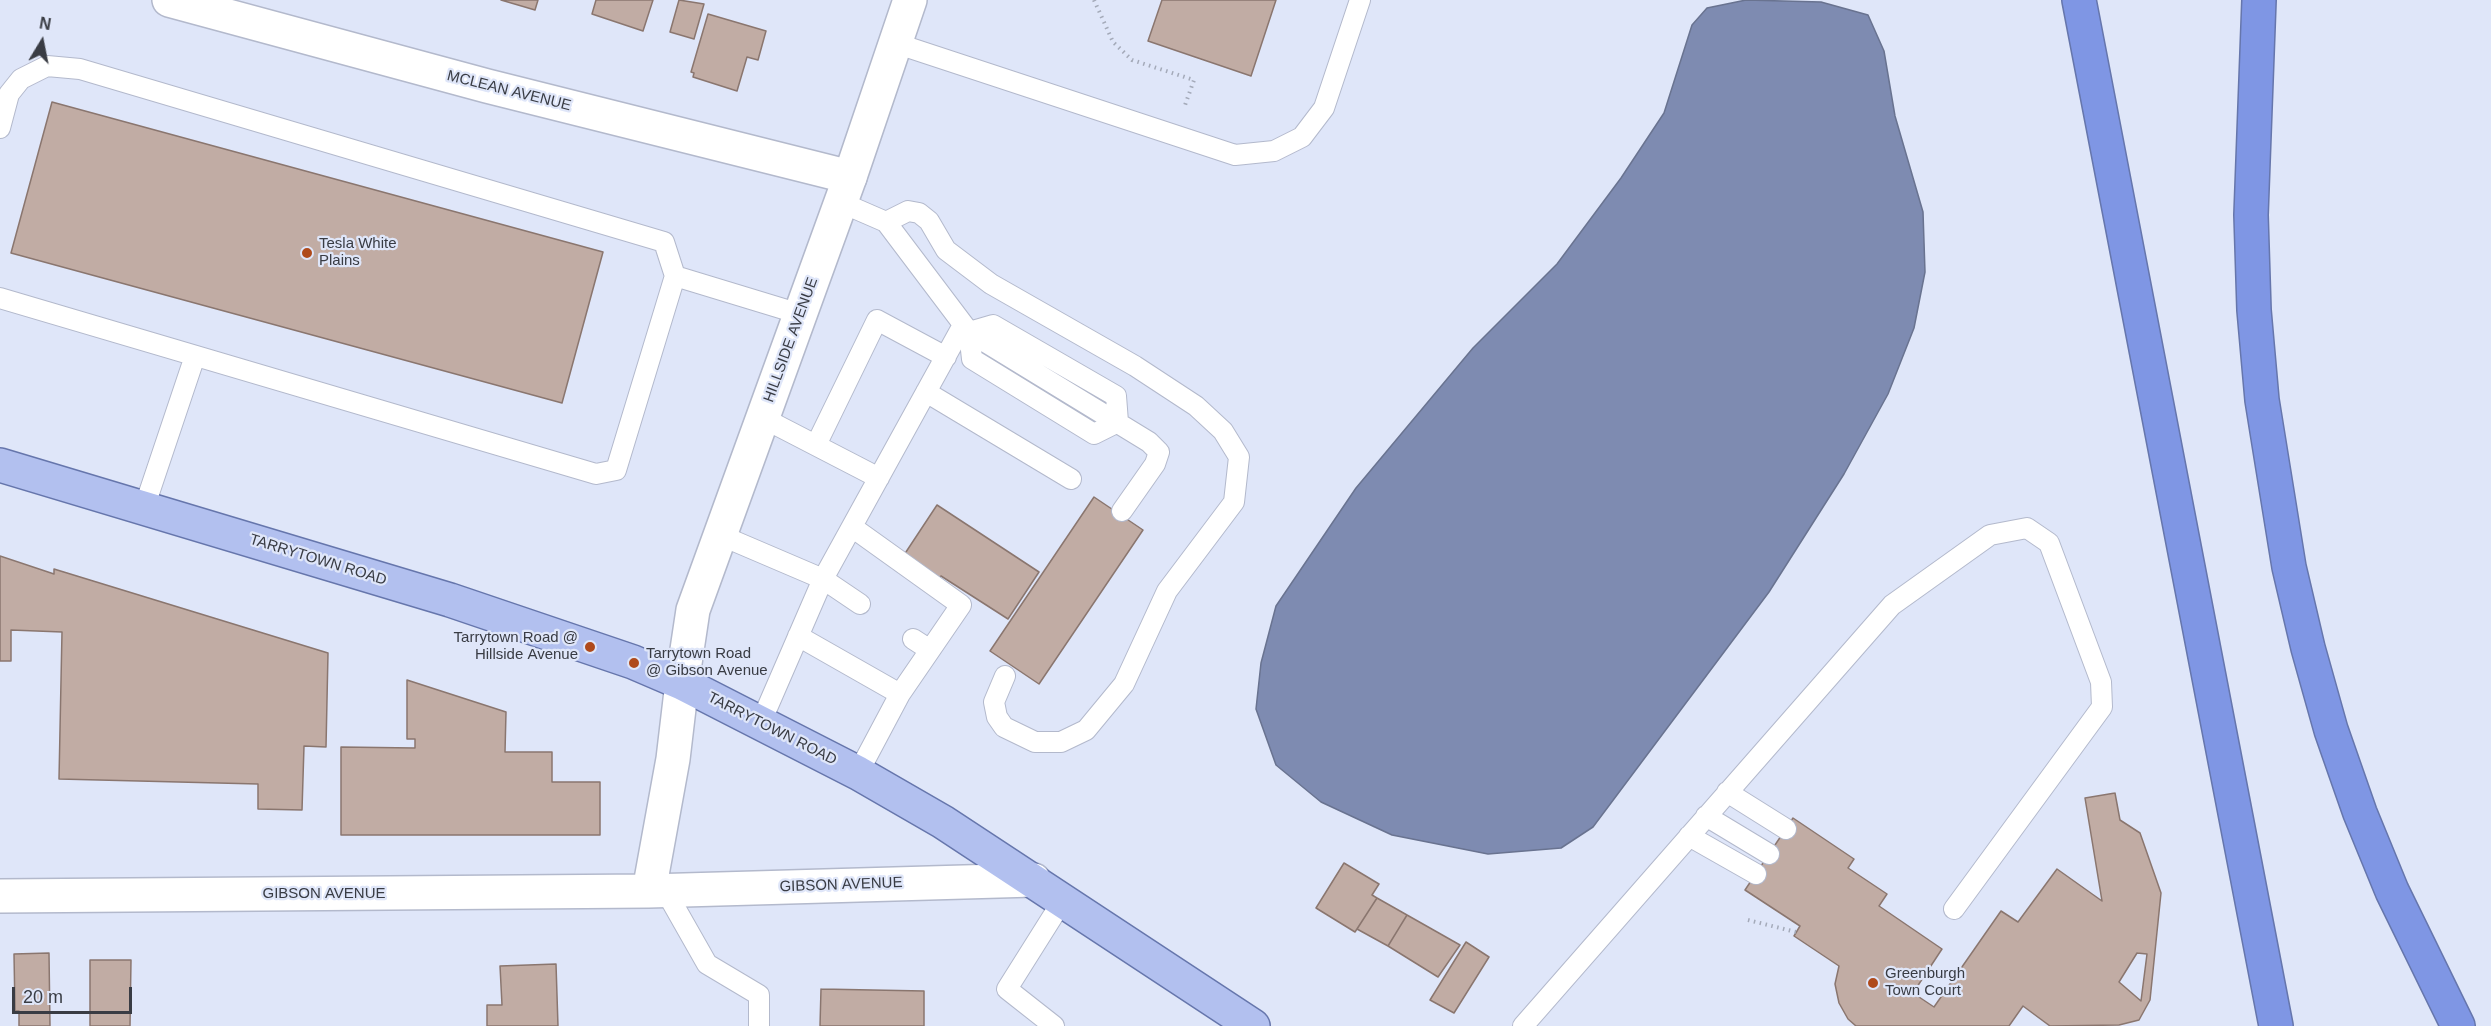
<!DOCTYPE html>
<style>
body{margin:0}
#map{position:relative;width:2491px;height:1026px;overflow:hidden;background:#dfe6f9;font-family:Helvetica,sans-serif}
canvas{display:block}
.north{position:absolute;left:12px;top:12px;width:60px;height:60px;-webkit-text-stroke:4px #dfe6f9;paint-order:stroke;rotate:10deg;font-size:16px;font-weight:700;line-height:24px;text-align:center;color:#393c44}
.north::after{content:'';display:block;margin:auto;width:21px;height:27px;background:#393c44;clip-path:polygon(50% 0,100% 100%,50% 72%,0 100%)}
.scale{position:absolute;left:12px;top:987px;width:120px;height:27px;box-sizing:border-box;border:3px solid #393c44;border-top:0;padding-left:8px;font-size:18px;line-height:21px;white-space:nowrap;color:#393c44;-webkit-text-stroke:4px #dfe6f9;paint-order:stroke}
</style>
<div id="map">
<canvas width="2491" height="1026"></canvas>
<div class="north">N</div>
<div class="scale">20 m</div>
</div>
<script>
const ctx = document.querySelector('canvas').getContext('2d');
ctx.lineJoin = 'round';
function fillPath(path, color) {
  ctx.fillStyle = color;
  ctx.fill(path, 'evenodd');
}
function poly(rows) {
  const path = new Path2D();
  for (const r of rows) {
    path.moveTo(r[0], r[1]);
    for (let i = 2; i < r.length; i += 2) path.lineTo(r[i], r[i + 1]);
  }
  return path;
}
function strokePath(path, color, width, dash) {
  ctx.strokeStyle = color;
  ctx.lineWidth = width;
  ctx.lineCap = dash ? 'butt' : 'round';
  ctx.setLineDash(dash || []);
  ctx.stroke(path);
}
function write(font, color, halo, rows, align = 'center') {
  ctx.font = font + ' Helvetica,sans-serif';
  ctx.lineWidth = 4.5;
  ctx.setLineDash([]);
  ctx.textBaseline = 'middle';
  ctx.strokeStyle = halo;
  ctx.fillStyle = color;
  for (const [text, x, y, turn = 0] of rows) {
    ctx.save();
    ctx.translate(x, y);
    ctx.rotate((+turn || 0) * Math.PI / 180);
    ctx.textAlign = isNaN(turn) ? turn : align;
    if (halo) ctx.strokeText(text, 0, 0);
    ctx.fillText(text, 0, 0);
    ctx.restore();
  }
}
const water = poly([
 [1746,0,1821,2,1868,15,1884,51,1895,116,1923,212,1925,272,1914,328,1888,394,1844,474,1769,592,1593,827,1561,848,1488,854,1392,835,1321,802,1276,765,1256,709,1261,663,1276,606,1356,488,1473,348,1557,264,1621,178,1664,113,1692,25,1707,8,1746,0]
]);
fillPath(water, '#7e8bb1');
strokePath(water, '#697390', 1.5);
const building = poly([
 [501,0,538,0,535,10,501,0],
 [596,0,653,0,643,31,592,14,596,0],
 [679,0,704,4,694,39,670,32,679,0],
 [1162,0,1276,0,1251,76,1148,41,1162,0],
 [708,14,766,31,758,60,747,57,737,91,693,77,694,73,691,72,708,14],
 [52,102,603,252,562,403,11,253,52,102],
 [1094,497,1143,530,1039,684,990,651,1094,497],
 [937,505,1039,572,1008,619,941,576,938,581,902,558,937,505],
 [0,556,54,574,54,569,328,653,326,747,304,746,302,810,258,809,258,784,59,779,62,632,11,630,11,661,0,661,0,556],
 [407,680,506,712,505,752,552,752,552,782,600,782,600,835,341,835,341,747,415,748,415,739,407,739,407,680],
 [2115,793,2120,820,2140,833,2161,893,2150,1000,2139,1020,2119,1025,2050,1026,2023,1006,2009,1026,1856,1026,1848,1019,1839,1003,1835,984,1839,966,1794,936,1800,926,1745,890,1793,818,1854,859,1848,868,1887,894,1879,906,1942,949,1913,993,1934,1007,2001,911,2018,922,2057,869,2102,901,2085,798,2115,793],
 [1344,863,1379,884,1372,895,1377,898,1355,932,1316,908,1344,863],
 [1377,898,1407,915,1388,946,1357,929,1377,898],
 [1407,915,1460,945,1438,977,1388,946,1407,915],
 [1466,942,1489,957,1454,1013,1430,1000,1466,942],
 [49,953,50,1026,19,1026,19,1011,15,1011,14,954,49,953],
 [2137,953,2147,954,2141,1001,2119,982,2137,953],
 [90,960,131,960,130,1026,90,1026,90,960],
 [556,964,558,1026,487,1026,487,1005,502,1005,500,966,556,964],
 [821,989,924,991,924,1026,820,1026,821,989]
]);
fillPath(building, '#c1aca4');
strokePath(building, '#8a766f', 1.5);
const lane = poly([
 [895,43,1235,155,1274,151,1302,137,1324,108,1360,0],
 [0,128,9,94,21,79,47,66,80,69,664,242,675,276,616,470,596,474,0,298],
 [840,202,886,222,969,332,1149,442,1159,452,1155,464,1122,511],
 [886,222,908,211,919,213,929,221,946,250,991,284,1135,366,1196,406,1223,431,1239,457,1234,502,1167,591,1124,684,1086,730,1061,742,1035,742,1004,727,997,717,994,702,1005,676],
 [675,276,800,314],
 [969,332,972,359,1094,434,1118,422],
 [969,332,993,325,1116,396,1118,422],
 [926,392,1071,479],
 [763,418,879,478],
 [816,445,877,320,946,357],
 [144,508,195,356],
 [852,527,961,605,900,694,858,773],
 [720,535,823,579,963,325],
 [798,636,900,694],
 [913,639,930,650],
 [761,722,823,579,860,604],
 [1727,792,1786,829],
 [1706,816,1769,854],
 [1689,836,1756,874],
 [665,890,707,964,759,995,759,1026],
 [1054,1026,1007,989,1063,900],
 [1523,1026,1892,605,1990,535,2027,528,2049,543,2101,682,2102,707,1954,909]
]);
const street = poly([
 [169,0,487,86,850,177],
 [649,891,673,759,682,683],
 [0,896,649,891,1034,880]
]);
const secondary = poly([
 [682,683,693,610,850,177,910,0]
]);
const primary = poly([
 [0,465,450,600,633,662,682,683,858,773,943,822,1253,1026]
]);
const highway = poly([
 [2079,0,2276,1026],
 [2259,0,2251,215,2254,310,2262,400,2289,567,2308,648,2331,730,2360,813,2392,891,2458,1026]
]);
strokePath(lane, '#b3b9cc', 22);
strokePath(street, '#b3b9cc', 36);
strokePath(secondary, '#b3b9cc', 36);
strokePath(primary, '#6676ac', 36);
strokePath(highway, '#6676ac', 36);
strokePath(poly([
 [1094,0,1113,42,1132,60,1194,80,1184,108],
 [1748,920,1796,932]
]), '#a4aab9', 4, [1.5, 4.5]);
strokePath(lane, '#fff', 20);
strokePath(street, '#fff', 33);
strokePath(secondary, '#fff', 33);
strokePath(primary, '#b2c0ef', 33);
strokePath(highway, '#7f96e4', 33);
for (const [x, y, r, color] of [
 [307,253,6,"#af4a1b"],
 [590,647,6,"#af4a1b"],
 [634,663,6,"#af4a1b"],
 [1873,983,6,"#af4a1b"]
]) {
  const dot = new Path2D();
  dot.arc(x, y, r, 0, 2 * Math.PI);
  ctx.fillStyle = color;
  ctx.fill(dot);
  strokePath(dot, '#dfe6f9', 2);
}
write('15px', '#393c44', '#dfe6f9', [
 ["MCLEAN AVENUE",509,91,14],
 ["HILLSIDE AVENUE",791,340,-70],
 ["TARRYTOWN ROAD",318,560,17],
 ["TARRYTOWN ROAD",772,729,27],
 ["GIBSON AVENUE",841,885,-2],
 ["GIBSON AVENUE",324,894]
]);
write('15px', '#393c44', '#dfe6f9', [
 ["Tesla White",319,244],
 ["Plains",319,261],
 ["Tarrytown Road @",578,638,"right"],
 ["Hillside Avenue",578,655,"right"],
 ["Tarrytown Road",646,654],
 ["@ Gibson Avenue",646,671],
 ["Greenburgh",1885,974],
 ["Town Court",1885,991]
], 'left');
</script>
